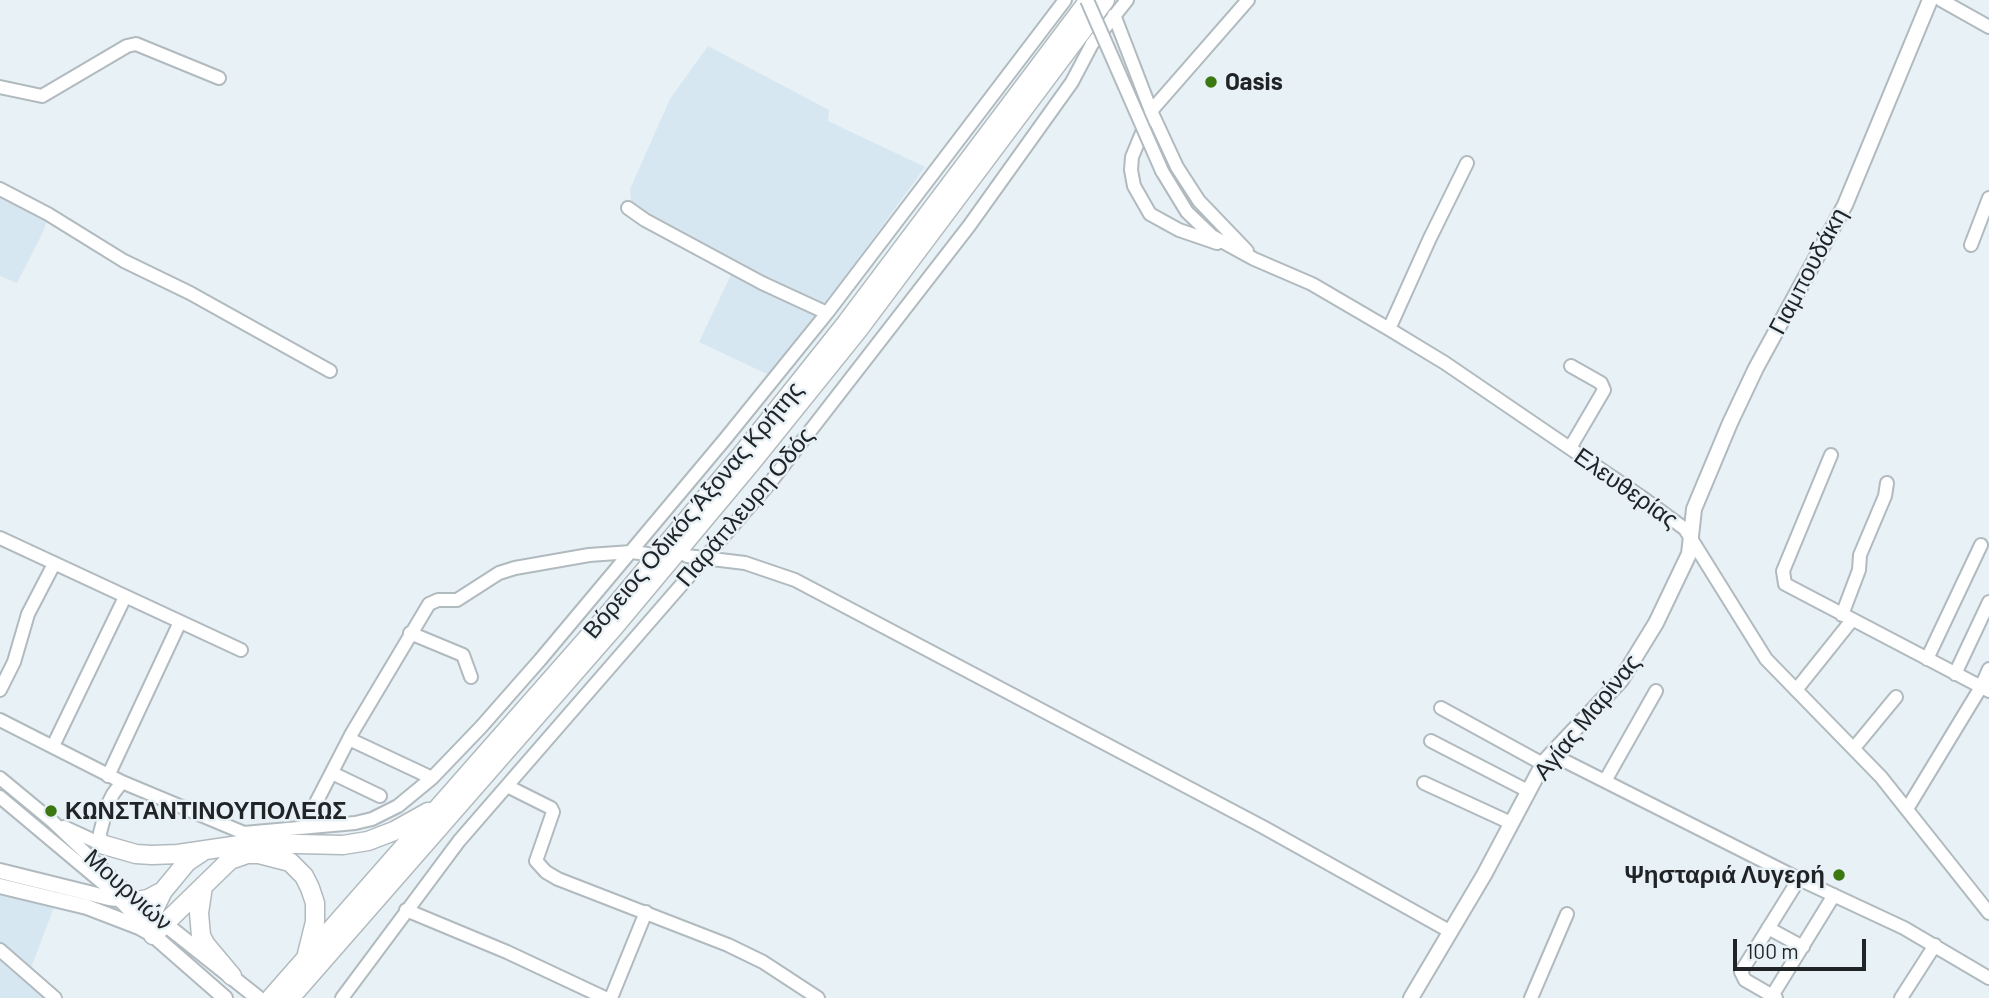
<!DOCTYPE html>
<meta charset="utf-8">
<style>
body{margin:0}
#map{position:relative;width:1989px;height:998px;overflow:hidden;background:#e7f1f6;font-family:Barlow,sans-serif}
canvas{display:block}
.scale{position:absolute;left:1733px;top:939px;width:133px;height:32px;box-sizing:border-box;border:4px solid #202426;border-top:0;padding-left:9px;font-size:21px;line-height:24px;white-space:nowrap;color:#202426;-webkit-text-stroke:5px #e7f1f6;paint-order:stroke}
</style>
<div id="map">
<canvas width="1989" height="998"></canvas>
<div class="scale">100 m</div>
</div>
<script>
const ctx = document.querySelector('canvas').getContext('2d');
ctx.lineJoin = 'round';
function fillPath(path, color) {
  ctx.fillStyle = color;
  ctx.fill(path, 'evenodd');
}
function poly(rows) {
  const path = new Path2D();
  for (const r of rows) {
    path.moveTo(r[0], r[1]);
    for (let i = 2; i < r.length; i += 2) path.lineTo(r[i], r[i + 1]);
  }
  return path;
}
function strokePath(path, color, width, dash) {
  ctx.strokeStyle = color;
  ctx.lineWidth = width;
  ctx.lineCap = dash ? 'butt' : 'round';
  ctx.setLineDash(dash || []);
  ctx.stroke(path);
}
function write(font, color, halo, rows, align = 'center') {
  ctx.font = font + ' Barlow,sans-serif';
  ctx.lineWidth = 5;
  ctx.setLineDash([]);
  ctx.textBaseline = 'middle';
  ctx.strokeStyle = halo;
  ctx.fillStyle = color;
  for (const [text, x, y, turn = 0] of rows) {
    ctx.save();
    ctx.translate(x, y);
    ctx.rotate((+turn || 0) * Math.PI / 180);
    ctx.textAlign = isNaN(turn) ? turn : align;
    if (halo) ctx.strokeText(text, 0, 0);
    ctx.fillText(text, 0, 0);
    ctx.restore();
  }
}
fillPath(poly([
 [708,46,829,110,828,121,925,167,824,306,769,375,699,342,737,262,636,209,631,200,630,189,670,99],
 [0,189,48,214,44,230,17,283,0,276],
 [0,889,56,902,28,976,50,998,0,998]
]), '#d7e7f1');
const minor = poly([
 [1941,0,1989,27],
 [1114,15,1151,111,1177,167,1199,201,1247,251],
 [0,87,42,96,127,46,136,44,219,78],
 [1162,171,1187,212,1212,236,1254,259,1312,284,1389,329,1445,363,1640,496,1685,529,1766,659,1881,777,1989,913],
 [0,189,48,214,124,261,190,293,330,371],
 [628,208,645,220,762,283,827,313],
 [1217,243,1179,230,1150,214,1134,186,1131,170,1132,157,1151,111,1248,0],
 [1971,245,1989,198],
 [1389,329,1430,238,1467,163],
 [1570,448,1604,390,1601,383,1571,366],
 [1831,455,1783,571,1785,584,1989,691],
 [0,538,241,650],
 [687,556,745,563,795,580,1263,827,1451,932],
 [1842,615,1859,570,1860,555,1885,496,1887,483],
 [410,633,463,655,471,677],
 [1927,659,1981,545],
 [1955,674,1989,602],
 [0,690,14,662,28,614,54,564],
 [1796,690,1852,620],
 [1441,708,1543,764],
 [0,720,122,782,244,833,355,823,372,819,398,806,432,778,481,727,540,660,726,438,827,313,1065,0],
 [349,739,432,778],
 [1431,741,1528,791],
 [53,746,125,597],
 [1854,748,1896,697],
 [1551,754,1799,879,1904,928,1989,978],
 [332,773,380,796],
 [108,776,180,622],
 [0,778,52,821,136,901],
 [1605,781,1656,691],
 [1424,783,1511,823],
 [507,786,551,808,553,812,536,861,546,872,558,879,728,945,763,962,818,998],
 [0,797,105,885,148,930],
 [1907,809,1981,687,1989,669],
 [304,826,352,733,429,604,438,600,457,600,499,573,515,568,589,555,631,552,648,554],
 [64,827,101,844,100,833,107,806,113,794,122,782],
 [406,910,507,952,605,998],
 [1768,928,1803,947],
 [0,950,55,998],
 [1772,996,1834,895],
 [342,998,459,841,769,484,969,226,1072,82,1092,44,1127,0],
 [611,998,646,912],
 [1531,998,1567,914],
 [1776,998,1745,980,1741,972,1799,879],
 [1901,998,1935,945]
]);
const major = poly([
 [0,871,109,898,136,901,258,998],
 [0,886,87,907,139,927,153,935,225,998],
 [1411,998,1484,875,1544,762,1621,680,1656,623,1689,554,1694,509,1730,423,1756,368,1845,205,1930,0]
]);
const highway = poly([
 [101,844,136,854,152,855,178,854,253,843,343,845,368,841,394,831,428,812],
 [203,886,199,913,201,936,206,945,232,976],
 [136,901,148,899,163,891],
 [153,935,230,860,247,854,259,854,290,862,304,876,310,888,315,903,315,922,307,954],
 [153,935,151,924,155,907,163,891,187,862,202,852],
 [271,998,606,617,742,454,847,322,1089,0],
 [290,998,615,626,751,463,858,330,1105,0]
]);
strokePath(minor, '#b1babe', 16);
strokePath(major, '#b1babe', 18);
strokePath(highway, '#b1babe', 21);
strokePath(minor, '#fff', 12);
strokePath(major, '#fff', 14);
strokePath(highway, '#fff', 18);
const minorBridge = poly([
 [1087,0,1162,171]
]);
strokePath(minorBridge, '#b1babe', 16, []);
strokePath(minorBridge, '#fff', 12);
for (const [x, y, r, color] of [
 [1211,82,7,"#3c7811"],
 [51,811,7,"#3c7811"],
 [1839,875,7,"#3c7811"]
]) {
  const dot = new Path2D();
  dot.arc(x, y, r, 0, 2 * Math.PI);
  ctx.fillStyle = color;
  ctx.fill(dot);
  strokePath(dot, '#e7f1f6', 2.5);
}
write('bold 24px', '#202426', '#e7f1f6', [
 ["Oasis",1225,82],
 ["ΚΩΝΣΤΑΝΤΙΝΟΥΠΟΛΕΩΣ",65,811],
 ["Ψησταριά Λυγερή",1825,875,"right"]
], 'left');
write('24px', '#202426', '#e7f1f6', [
 ["Γιαμπουδάκη",1808,271,-62],
 ["Ελευθερίας",1626,488,35],
 ["Παράπλευρη Οδός",745,507,-50],
 ["Βόρειος Οδικός Άξονας Κρήτης",693,510,-50],
 ["Αγίας Μαρίνας",1587,717,-51],
 ["Μουρνιών",128,890,42]
]);
</script>
